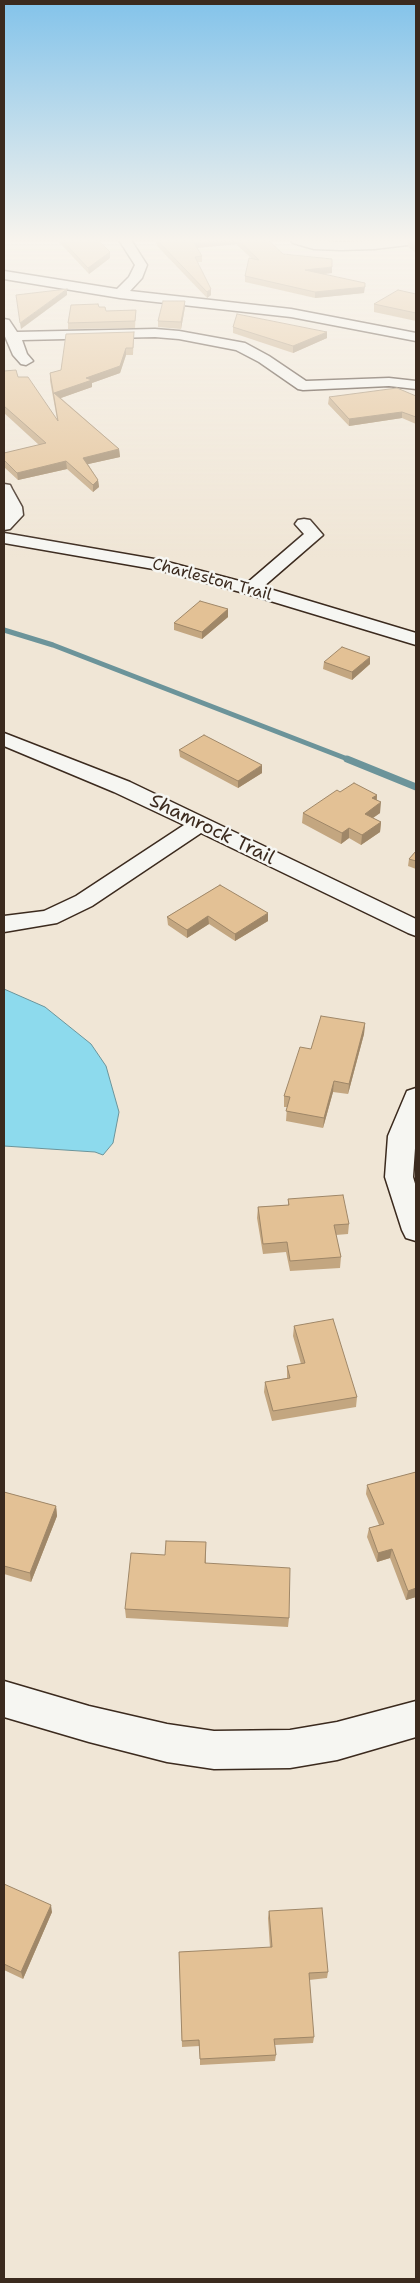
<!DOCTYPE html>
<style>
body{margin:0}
#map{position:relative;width:420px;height:2283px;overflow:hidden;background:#f0e6d6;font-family:"Shantell Sans",sans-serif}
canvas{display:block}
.frame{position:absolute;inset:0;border:5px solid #3b2a1e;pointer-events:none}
</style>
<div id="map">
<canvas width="420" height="2283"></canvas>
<div class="frame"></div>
</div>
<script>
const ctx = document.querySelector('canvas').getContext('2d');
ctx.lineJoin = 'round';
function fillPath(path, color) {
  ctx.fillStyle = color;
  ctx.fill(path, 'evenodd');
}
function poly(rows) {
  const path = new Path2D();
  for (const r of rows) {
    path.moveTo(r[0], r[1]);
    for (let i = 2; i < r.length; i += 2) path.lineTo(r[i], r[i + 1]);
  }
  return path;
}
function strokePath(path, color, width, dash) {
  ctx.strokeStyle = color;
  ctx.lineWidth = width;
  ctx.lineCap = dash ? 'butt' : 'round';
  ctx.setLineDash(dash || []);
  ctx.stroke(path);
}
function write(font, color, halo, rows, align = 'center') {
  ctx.font = font + ' "Shantell Sans",sans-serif';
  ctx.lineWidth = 5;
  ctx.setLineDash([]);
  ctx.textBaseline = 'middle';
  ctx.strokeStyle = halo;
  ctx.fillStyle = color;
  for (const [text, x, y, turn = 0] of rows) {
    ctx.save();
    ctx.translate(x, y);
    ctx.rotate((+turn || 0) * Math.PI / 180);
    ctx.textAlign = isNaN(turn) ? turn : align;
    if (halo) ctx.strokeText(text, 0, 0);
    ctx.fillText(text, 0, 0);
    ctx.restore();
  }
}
const water = poly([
 [4,989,45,1007,91,1044,106,1066,119,1112,113,1143,103,1155,95,1152,4,1146,4,989]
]);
fillPath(water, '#8ddaed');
strokePath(water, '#6c949a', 1);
strokePath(poly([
 [4,630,53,645,350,760]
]), '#6c949a', 5);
strokePath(poly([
 [347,759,416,787]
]), '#6c949a', 7);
const minor = poly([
 [119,240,131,240,147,265,142,278,130,291,291,309,416,333,416,341,291,317,120,298,4,279,4,271,117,289,129,277,135,265,119,240],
 [291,240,341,242,416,240,416,244,374,249,341,250,314,249,293,243,291,240],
 [4,319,9,320,17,332,155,329,179,331,245,343,269,356,306,381,389,378,416,381,416,389,389,386,303,390,298,389,259,362,236,350,179,339,155,337,22,340,27,354,33,361,26,365,21,364,13,355,4,334,4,319],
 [4,484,10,485,12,489,22,507,23,515,10,529,4,530,4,484],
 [304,519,310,520,323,535,263,587,416,633,416,645,244,593,159,570,4,543,4,533,160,560,247,583,304,534,295,524,298,520,304,519],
 [4,733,130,782,416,919,416,936,408,933,201,833,92,906,57,923,4,932,4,916,44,911,76,896,184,825,114,792,4,746,4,733],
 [416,1088,416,1134,413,1177,416,1187,416,1241,406,1238,402,1230,385,1177,388,1136,407,1091,416,1088],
 [4,1681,89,1706,167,1724,214,1731,290,1730,337,1722,416,1701,416,1737,337,1760,290,1768,214,1769,167,1762,89,1742,4,1717,4,1681]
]);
strokePath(minor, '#3b2a1e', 3);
fillPath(minor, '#f6f6f2');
fillPath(poly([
 [58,240,98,240,110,252,110,258,89,274,58,241],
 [155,240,268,240,283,254,332,273,323,274,364,293,315,298,245,282,245,276,251,258,237,245,237,244,197,248,202,256,202,262,197,262,211,295,207,298,158,247],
 [416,240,416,253,408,247,408,241],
 [416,294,416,321,374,312,374,304],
 [185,301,185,307,181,329,158,327,158,321],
 [99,307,106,311,136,310,135,328,68,329,68,323],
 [233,327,327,338,293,353,233,333],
 [134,332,133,355,126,355,120,373,92,383,92,387,61,398,119,449,120,457,88,464,98,480,99,487,93,492,67,469,18,480,4,467,4,453,39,445,4,413,4,371,18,377,57,419,50,381,50,373,61,370],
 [416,396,416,424,402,418,349,426,328,404,329,397],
 [228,609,228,617,202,639,174,630,174,623],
 [324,662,370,664,352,680,323,669],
 [179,750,262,773,238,788,180,757],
 [340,792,377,795,377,800,380,813,373,818,381,822,380,832,361,845,349,838,341,844,302,823,303,813],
 [416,851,416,869,408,866,409,859],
 [220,885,268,921,235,941,209,924,187,938,168,925,167,917],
 [365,1023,364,1034,348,1094,333,1092,323,1128,286,1121,287,1107,284,1107,284,1096,311,1049],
 [288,1199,349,1224,348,1234,336,1235,341,1257,340,1268,290,1271,286,1252,263,1254,257,1218,258,1207,288,1205],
 [294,1326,357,1397,356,1407,272,1421,264,1392,265,1382,287,1378,287,1366,301,1364,293,1336],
 [416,1472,416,1597,406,1600,390,1558,377,1562,367,1537,369,1528,379,1525,366,1494,367,1485],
 [4,1492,56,1506,57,1516,31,1582,4,1574],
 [206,1542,206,1563,289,1618,288,1627,126,1618,125,1609,165,1555],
 [4,1884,52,1912,23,1979,4,1970],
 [269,1911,328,1972,327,1978,309,1980,314,2037,313,2043,275,2045,276,2055,275,2061,200,2065,200,2046,182,2047,179,1952,270,1948,268,1918]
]), '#c3a680');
fillPath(poly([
 [222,240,237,240,237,244,194,248,194,243],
 [110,252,110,258,89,274,88,268],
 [332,267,332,273,305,276,305,270],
 [365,287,364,293,315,298,315,292],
 [67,289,67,295,21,329,20,323],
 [211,289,211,295,207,298,207,292],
 [185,301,185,307,181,329,181,322],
 [327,332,327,338,293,353,293,346],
 [126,348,126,355,120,373,92,383,92,387,55,400,54,393,86,378],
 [402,412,402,418,349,426,349,419],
 [119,449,120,457,84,465,83,458],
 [66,461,67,469,18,480,17,473],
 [98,480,99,487,93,492,93,485],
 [228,609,228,617,202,639,202,632],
 [370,657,370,664,352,680,352,672],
 [262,765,262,773,238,788,238,781],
 [377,795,376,805,372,798],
 [381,802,380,813,364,824,365,814],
 [381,822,380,832,361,845,362,835],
 [349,828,349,838,341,844,342,833],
 [268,913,268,921,235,941,235,934],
 [208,916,209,924,187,938,187,930],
 [365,1023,364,1034,348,1094,349,1084],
 [334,1081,333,1092,323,1128,324,1118],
 [56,1506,57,1516,31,1582,30,1573],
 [392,1549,390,1558,377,1562,378,1553],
 [416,1588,416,1597,406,1600,408,1591],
 [51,1905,52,1912,23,1979,21,1972]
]), '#9f8768');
const building = poly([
 [62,240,98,240,110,252,88,268,62,240],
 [157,240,222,240,194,243,202,256,195,257,211,289,207,292,158,241,157,240],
 [238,240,268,240,283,254,332,259,332,267,305,270,365,283,365,287,315,292,245,276,249,258,259,260,238,240],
 [416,240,416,247,408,241,416,240],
 [67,289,20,323,16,295,67,289],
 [398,290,416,294,416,313,374,304,398,290],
 [163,301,185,301,181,322,158,321,163,301],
 [98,304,99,307,105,307,106,311,136,310,135,321,68,323,71,305,98,304],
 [237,314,327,332,293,346,233,327,237,314],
 [134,332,133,348,126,348,120,366,86,378,92,380,54,393,119,449,83,458,98,480,93,485,66,461,17,473,4,460,4,453,46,443,4,406,4,371,16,370,18,377,28,377,58,421,50,373,61,370,66,334,134,332],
 [397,388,416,396,416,417,402,412,349,419,329,397,397,388],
 [200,601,228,609,202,632,174,623,200,601],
 [342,647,370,657,352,672,324,662,342,647],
 [204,735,262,765,238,781,179,750,204,735],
 [354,783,377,795,372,798,381,802,365,814,381,822,362,835,349,828,342,833,303,813,337,790,340,792,354,783],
 [416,851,416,861,409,859,416,851],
 [220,885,268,913,235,934,208,916,187,930,167,917,220,885],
 [321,1016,365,1023,349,1084,334,1081,324,1118,286,1111,290,1097,284,1096,300,1047,311,1049,321,1016],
 [343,1195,349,1224,334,1225,341,1257,290,1261,287,1242,263,1244,258,1207,289,1205,288,1199,343,1195],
 [333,1319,357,1397,273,1411,265,1382,290,1378,287,1366,305,1363,294,1326,333,1319],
 [416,1472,416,1588,408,1591,392,1549,378,1553,369,1528,384,1524,367,1485,416,1472],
 [4,1492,56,1506,30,1573,4,1566,4,1492],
 [166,1541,206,1542,205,1563,290,1568,289,1618,125,1609,131,1553,165,1555,166,1541],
 [4,1884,51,1905,21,1972,4,1964,4,1884],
 [322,1908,328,1972,309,1973,314,2037,274,2039,276,2055,200,2059,199,2040,182,2041,179,1952,272,1947,269,1911,322,1908]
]);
fillPath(building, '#e3c195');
strokePath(building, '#9f8768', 1);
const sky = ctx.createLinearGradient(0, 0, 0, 559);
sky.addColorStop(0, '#83c3ea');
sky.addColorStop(0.43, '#f8f4ed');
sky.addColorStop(1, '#f8f4ed00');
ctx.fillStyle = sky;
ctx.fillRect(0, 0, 420, 559);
write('16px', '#3b2a1e', '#f6f6f2', [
 ["Charleston Trail",212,580,15]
]);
write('19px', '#3b2a1e', '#f6f6f2', [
 ["Shamrock Trail",212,830,26]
]);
</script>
